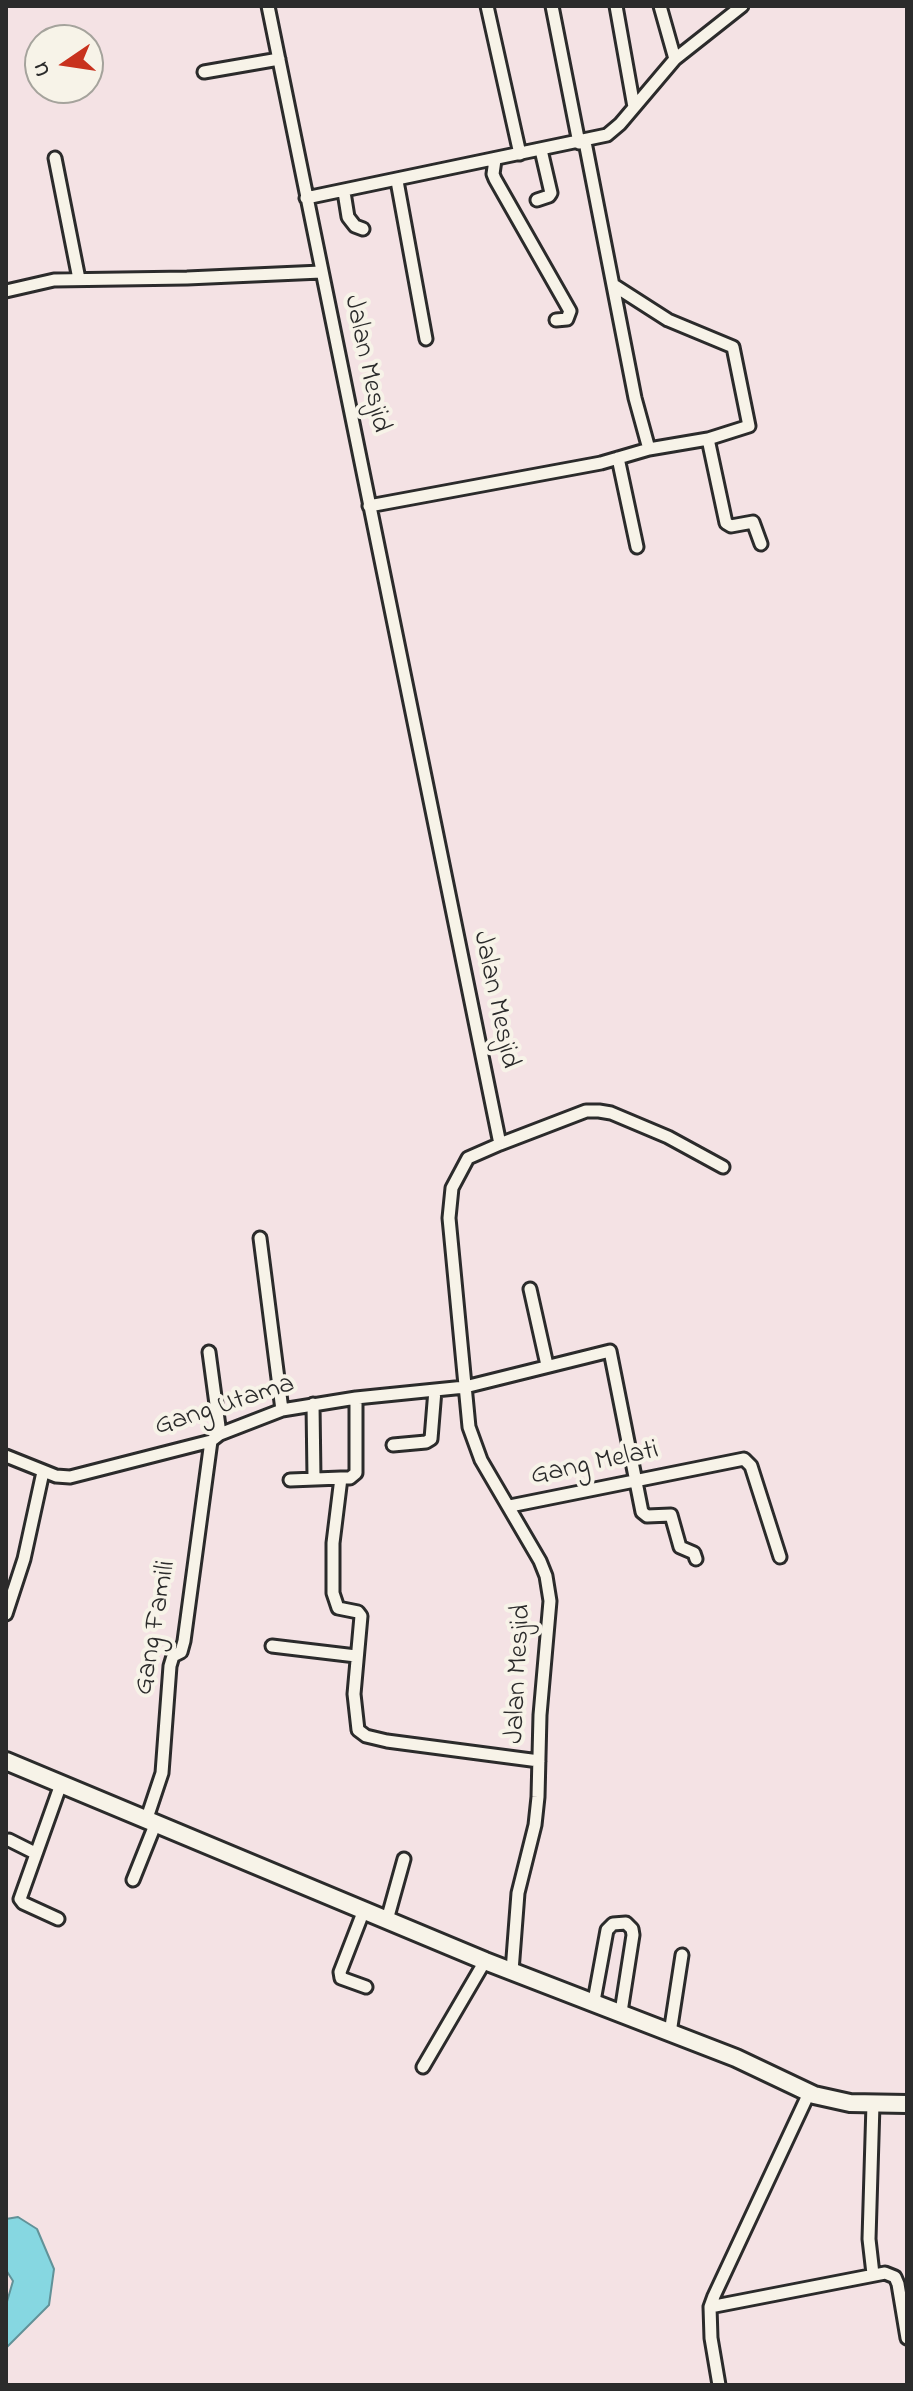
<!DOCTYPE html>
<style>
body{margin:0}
#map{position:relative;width:913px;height:2391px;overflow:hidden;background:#f4e2e4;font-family:"Indie Flower",sans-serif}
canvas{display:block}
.frame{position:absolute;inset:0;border:8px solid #2b2b2b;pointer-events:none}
.north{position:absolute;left:24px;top:24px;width:80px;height:80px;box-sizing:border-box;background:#f7f3e8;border:2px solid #a5a39c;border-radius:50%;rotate:257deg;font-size:22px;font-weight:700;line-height:32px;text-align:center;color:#2b2b2b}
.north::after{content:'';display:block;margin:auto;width:28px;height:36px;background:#c8321e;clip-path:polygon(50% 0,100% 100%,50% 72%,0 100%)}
</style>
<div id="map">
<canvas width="913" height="2391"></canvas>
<div class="frame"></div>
<div class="north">U</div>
</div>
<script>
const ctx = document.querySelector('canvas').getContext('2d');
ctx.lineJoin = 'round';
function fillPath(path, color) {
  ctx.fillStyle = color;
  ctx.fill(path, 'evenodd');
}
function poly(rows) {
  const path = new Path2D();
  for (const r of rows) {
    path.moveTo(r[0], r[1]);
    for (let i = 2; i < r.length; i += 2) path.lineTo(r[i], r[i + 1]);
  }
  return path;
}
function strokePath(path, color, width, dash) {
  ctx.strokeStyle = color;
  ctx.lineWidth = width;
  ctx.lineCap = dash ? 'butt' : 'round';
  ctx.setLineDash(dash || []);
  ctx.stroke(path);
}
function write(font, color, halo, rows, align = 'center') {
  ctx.font = font + ' "Indie Flower",sans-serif';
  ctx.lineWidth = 8;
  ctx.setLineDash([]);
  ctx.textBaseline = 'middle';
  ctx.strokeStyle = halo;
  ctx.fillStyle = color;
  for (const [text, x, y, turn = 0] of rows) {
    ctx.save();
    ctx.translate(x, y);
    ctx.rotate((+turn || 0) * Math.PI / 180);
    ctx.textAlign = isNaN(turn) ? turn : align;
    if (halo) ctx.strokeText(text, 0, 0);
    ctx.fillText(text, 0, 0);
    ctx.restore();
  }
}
const water = poly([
 [18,2217,37,2229,54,2269,49,2305,6,2348,6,2305,13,2281,6,2270,6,2219,18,2217]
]);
fillPath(water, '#86d7e1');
strokePath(water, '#629298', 2);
const street = poly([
 [268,6,500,1144,468,1158,452,1188,449,1218,469,1427,481,1460,540,1561,546,1576,550,1601,540,1715,538,1797,535,1825,518,1893,512,1971],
 [487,6,520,154],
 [552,6,579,143],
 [616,6,634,107],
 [660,6,675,59],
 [204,72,279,59],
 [585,142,635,398,649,449],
 [55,158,79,279],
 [495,160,493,174,495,179,570,311,567,319,556,320],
 [397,181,426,339],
 [344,192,348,217,355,226,363,229],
 [306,198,607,135,620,124,675,59,742,6],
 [537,200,549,196,551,193,541,150],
 [6,291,54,280,187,278,321,272],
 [708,439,726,523,731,526,753,522,761,544],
 [618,458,637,547],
 [369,506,601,463,649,449,708,439,749,426,733,347,668,320,615,286],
 [500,1144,586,1111,599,1111,611,1113,668,1137,723,1167],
 [260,1238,282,1410],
 [530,1289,547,1365],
 [209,1352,220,1434],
 [313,1404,314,1478],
 [393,1445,426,1442,431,1439,435,1390],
 [6,1456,56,1476,70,1477,211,1441,220,1434,282,1410,356,1398,465,1387,610,1351,642,1512,647,1516,671,1515,680,1547,694,1553,696,1559],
 [341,1478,350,1478,356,1473,356,1398],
 [290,1480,341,1478,333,1543,333,1593,338,1608,358,1612,361,1616,354,1694,358,1730,366,1736,387,1741,539,1761],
 [510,1506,744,1459,751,1466,780,1557],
 [6,1614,24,1559,43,1472],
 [272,1646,356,1656],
 [146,1821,162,1773,170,1666,173,1656,181,1652,184,1641,211,1441],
 [9,1840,35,1853],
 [133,1880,155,1825],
 [364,1910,340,1972,341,1978,366,1987],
 [58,1919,23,1903,20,1899,61,1784],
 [387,1920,404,1859],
 [594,2001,607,1930,613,1924,626,1923,632,1929,633,1935,621,2012],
 [670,2033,682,1955],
 [423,2067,485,1961],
 [873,2104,869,2239,873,2274],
 [710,2307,885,2273,895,2277,898,2284,907,2338],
 [719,2385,711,2338,710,2307,714,2296,809,2093]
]);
const secondary = poly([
 [6,1761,485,1961,736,2058,814,2095,850,2103,907,2104]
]);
strokePath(street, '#2b2b2b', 17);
strokePath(secondary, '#2b2b2b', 22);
strokePath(street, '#f7f3e8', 11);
strokePath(secondary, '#f7f3e8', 16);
write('28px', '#2b2b2b', '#f7f3e8', [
 ["Jalan Mesjid",365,364,78],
 ["Jalan Mesjid",494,1000,78],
 ["Gang Utama",225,1407,-18],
 ["Gang Melati",595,1465,-12],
 ["Gang Famili",157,1628,-80],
 ["Jalan Mesjid",520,1674,-87]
]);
</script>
